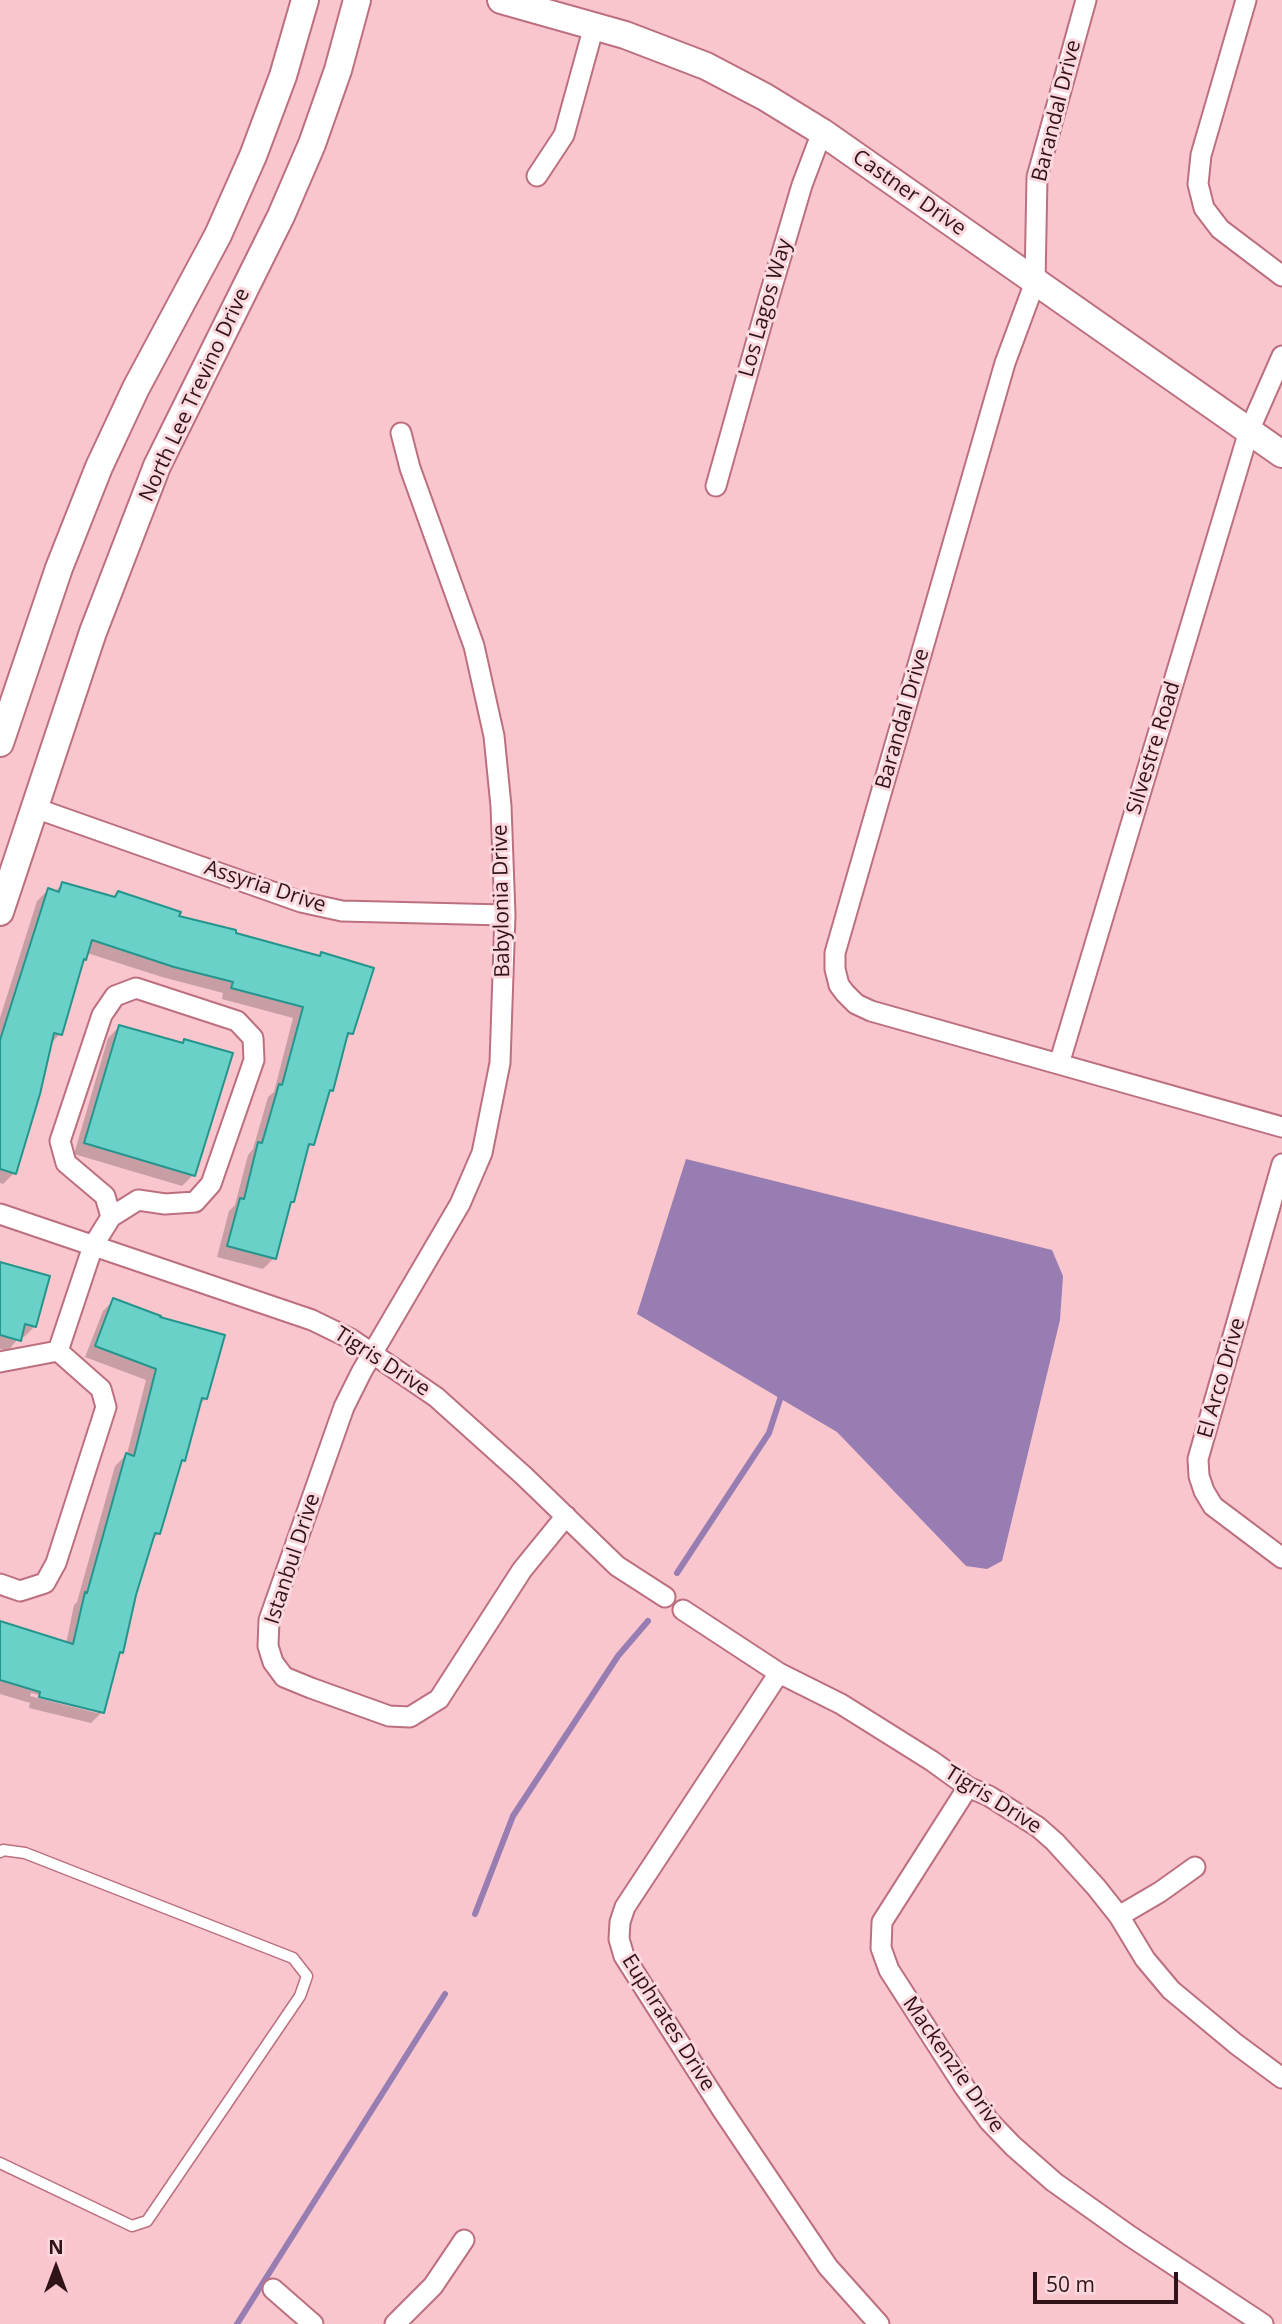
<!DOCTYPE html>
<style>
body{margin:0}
#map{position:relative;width:1282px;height:2324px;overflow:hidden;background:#f9c6ce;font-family:"Open Sans",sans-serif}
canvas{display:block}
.north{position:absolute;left:21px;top:2233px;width:70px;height:70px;-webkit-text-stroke:5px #fbd8de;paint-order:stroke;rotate:0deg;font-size:19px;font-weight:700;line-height:28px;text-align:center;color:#301319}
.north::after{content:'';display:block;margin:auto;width:24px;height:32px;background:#301319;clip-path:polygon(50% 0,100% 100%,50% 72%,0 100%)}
.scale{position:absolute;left:1033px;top:2272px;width:145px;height:32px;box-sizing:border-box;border:4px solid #301319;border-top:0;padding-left:9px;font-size:21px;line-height:24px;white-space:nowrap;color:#301319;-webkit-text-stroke:5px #fbd8de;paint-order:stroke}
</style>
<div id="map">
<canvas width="1282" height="2324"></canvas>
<div class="north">N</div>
<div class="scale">50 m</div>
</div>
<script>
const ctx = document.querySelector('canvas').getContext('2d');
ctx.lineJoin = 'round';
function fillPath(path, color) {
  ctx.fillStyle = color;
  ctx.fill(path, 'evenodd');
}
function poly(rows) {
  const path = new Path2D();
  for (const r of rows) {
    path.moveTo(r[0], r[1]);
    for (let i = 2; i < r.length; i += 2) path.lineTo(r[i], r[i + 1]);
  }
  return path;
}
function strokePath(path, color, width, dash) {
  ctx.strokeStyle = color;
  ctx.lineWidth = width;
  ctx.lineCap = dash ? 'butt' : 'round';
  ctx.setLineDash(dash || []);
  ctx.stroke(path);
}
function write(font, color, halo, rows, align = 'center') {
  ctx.font = font + ' "Open Sans",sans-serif';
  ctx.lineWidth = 6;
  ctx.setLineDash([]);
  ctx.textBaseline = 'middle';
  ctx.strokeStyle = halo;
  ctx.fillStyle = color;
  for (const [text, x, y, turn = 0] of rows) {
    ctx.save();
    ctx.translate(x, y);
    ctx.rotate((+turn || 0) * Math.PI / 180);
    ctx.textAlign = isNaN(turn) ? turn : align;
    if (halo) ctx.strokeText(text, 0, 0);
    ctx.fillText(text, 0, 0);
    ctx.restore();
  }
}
fillPath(poly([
 [686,1159,1052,1250,1063,1276,1060,1320,1002,1561,987,1569,966,1566,837,1432,637,1314]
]), '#977db1');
fillPath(poly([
 [63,884,113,898,118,893,177,917,234,934,318,957,322,954,352,1033,344,1041,331,1090,327,1094,312,1144,305,1151,293,1202,288,1206,274,1258,263,1269,217,1257,229,1211,235,1205,248,1155,253,1149,268,1097,274,1092,293,1018,222,999,223,993,162,977,87,953,81,963,60,1034,50,1044,14,1173,3,1184,0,1183,0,1018,37,901,48,890,54,892],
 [119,1027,193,1175,182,1186,74,1154,108,1038],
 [0,1264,35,1326,24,1337,20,1336,8,1351,0,1349],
 [114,1300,206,1398,198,1406,184,1460,179,1466,159,1533,151,1541,134,1595,122,1652,116,1657,102,1712,91,1723,29,1708,30,1703,0,1694,0,1623,66,1644,74,1605,77,1602,115,1466,127,1454,146,1380,85,1357,103,1311],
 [31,1693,97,1709,97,1713,30,1696]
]), '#0003');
strokePath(poly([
 [677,1573,769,1433,782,1393],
 [475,1914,513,1816,618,1656,648,1621],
 [237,2324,445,1994]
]), '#977db1', 6);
const building = poly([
 [62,882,115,897,118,891,181,912,179,916,236,930,236,933,320,956,321,952,374,968,353,1034,348,1033,333,1091,330,1090,314,1145,309,1144,294,1202,291,1202,276,1259,227,1246,240,1198,244,1199,258,1142,262,1143,279,1084,282,1085,303,1007,231,988,233,982,174,967,92,940,86,960,84,959,62,1035,54,1033,40,1094,16,1174,0,1169,0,1040,48,888,59,892,62,882],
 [119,1025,183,1043,184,1039,233,1053,195,1176,84,1143,119,1025],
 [0,1262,50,1276,36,1327,25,1324,21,1341,0,1335,0,1262],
 [113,1298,161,1316,160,1317,225,1335,207,1399,202,1398,185,1461,182,1460,160,1534,155,1533,136,1595,123,1653,120,1652,104,1713,39,1697,40,1692,0,1680,0,1621,73,1644,85,1592,87,1593,126,1453,134,1456,156,1369,95,1346,113,1298]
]);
fillPath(building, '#6ad1c8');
strokePath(building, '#24958d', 2);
const lane = poly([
 [0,1852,3,1850,25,1853,293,1958,307,1976,300,1996,147,2221,132,2226,0,2163]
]);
const street = poly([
 [1086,0,1037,177,1035,282,1005,363,835,953,835,969,839,985,845,993,856,1004,871,1011,1282,1127],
 [1246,0,1201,155,1198,184,1204,208,1220,229,1282,276],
 [537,176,564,135,594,26],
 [401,433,410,468,474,646,494,736,501,806,505,915,500,1063,482,1153,460,1204,362,1371,344,1407,269,1620,268,1646,273,1662,284,1677,311,1688,389,1716,410,1717,439,1699,522,1570,566,1516],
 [716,486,769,297,802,185,822,132],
 [35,808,301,902,342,911,505,915],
 [1059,1064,1249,431,1282,356],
 [1282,1164,1198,1459,1199,1476,1204,1491,1213,1506,1282,1558],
 [0,1214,312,1320,351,1339,436,1397,524,1476,617,1566,665,1597],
 [58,1351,93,1246,111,1217,138,1200,165,1204,195,1202,211,1184,254,1060,253,1038,237,1021,136,988,115,996,102,1015,60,1141,66,1163,105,1196,111,1217],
 [0,1362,58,1351],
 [0,1584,20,1591,45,1583,56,1563,106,1407,101,1389,58,1351],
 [683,1610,779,1673,841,1704,932,1761,968,1787,989,1796,1038,1827,1055,1842,1096,1887,1119,1916,1145,1959,1171,1990,1236,2044,1282,2078],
 [779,1673,625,1907,620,1922,619,1939,624,1956,721,2108,828,2267,879,2324],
 [968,1787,882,1922,881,1948,889,1970,965,2088,989,2121,1013,2146,1054,2182,1130,2236,1263,2324],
 [1119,1916,1160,1892,1195,1867],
 [273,2289,313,2324],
 [395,2324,433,2286,464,2240]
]);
const secondary = poly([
 [501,0,625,35,706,66,765,97,822,132,1282,454],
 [0,743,59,568,99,467,136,388,218,235,253,156,283,76,305,0],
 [0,912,93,632,157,466,281,216,312,144,338,70,357,0]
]);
strokePath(lane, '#bc707f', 13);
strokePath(street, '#bc707f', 23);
strokePath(secondary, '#bc707f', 30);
strokePath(lane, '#fff', 10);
strokePath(street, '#fff', 19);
strokePath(secondary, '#fff', 26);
write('21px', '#301319', '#fbd8de', [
 ["Barandal Drive",1057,111,-76],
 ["Castner Drive",909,193,35],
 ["Los Lagos Way",766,308,-74],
 ["North Lee Trevino Drive",195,395,-65],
 ["Barandal Drive",903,719,-74],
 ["Silvestre Road",1154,748,-73],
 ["Assyria Drive",265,887,18],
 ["Babylonia Drive",502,901,-91],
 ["Tigris Drive",382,1362,33],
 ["El Arco Drive",1222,1378,-74],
 ["Istanbul Drive",293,1559,-72],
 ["Tigris Drive",993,1800,32],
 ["Euphrates Drive",668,2023,58],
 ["Mackenzie Drive",953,2065,55]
]);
</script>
